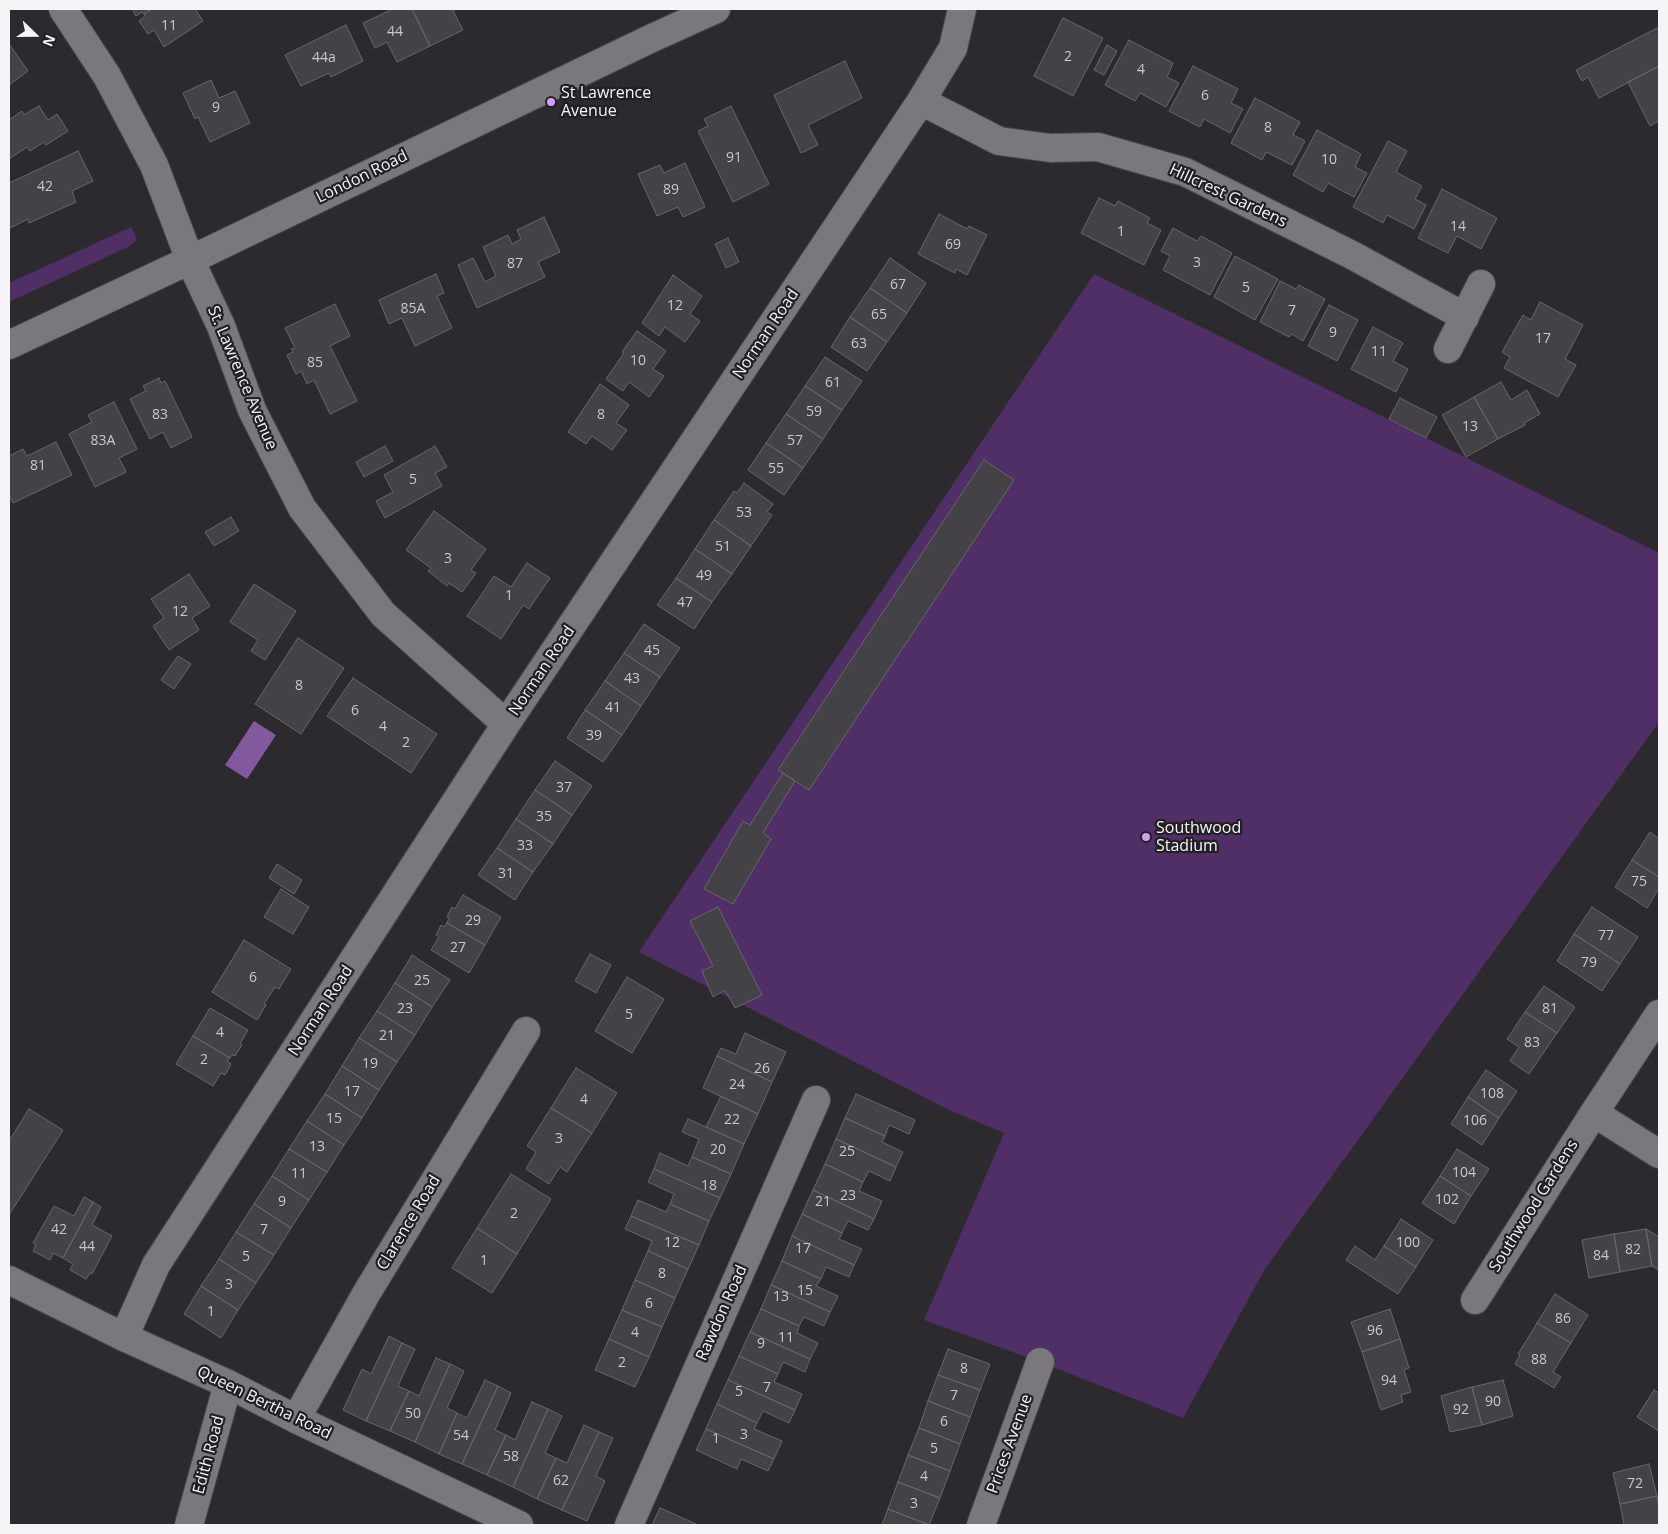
<!DOCTYPE html>
<style>
body{margin:0}
#map{position:relative;width:1668px;height:1534px;overflow:hidden;background:#2c2a2e;font-family:"Open Sans",sans-serif}
canvas{display:block}
.frame{position:absolute;inset:0;border:10px solid #f6f4f7;pointer-events:none}
.north{position:absolute;left:10px;top:10px;width:50px;height:50px;-webkit-text-stroke:4px #232024;paint-order:stroke;rotate:112deg;font-size:14px;font-weight:700;line-height:20px;text-align:center;color:#f6f4f7}
.north::after{content:'';display:block;margin:auto;width:18px;height:22px;background:#f6f4f7;clip-path:polygon(50% 0,100% 100%,50% 72%,0 100%)}
</style>
<div id="map">
<canvas width="1668" height="1534"></canvas>
<div class="frame"></div>
<div class="north">N</div>
</div>
<script>
const ctx = document.querySelector('canvas').getContext('2d');
ctx.lineJoin = 'round';
function fillPath(path, color) {
  ctx.fillStyle = color;
  ctx.fill(path, 'evenodd');
}
function poly(rows) {
  const path = new Path2D();
  for (const r of rows) {
    path.moveTo(r[0], r[1]);
    for (let i = 2; i < r.length; i += 2) path.lineTo(r[i], r[i + 1]);
  }
  return path;
}
function strokePath(path, color, width, dash) {
  ctx.strokeStyle = color;
  ctx.lineWidth = width;
  ctx.lineCap = dash ? 'butt' : 'round';
  ctx.setLineDash(dash || []);
  ctx.stroke(path);
}
function write(font, color, halo, rows, align = 'center') {
  ctx.font = font + ' "Open Sans",sans-serif';
  ctx.lineWidth = 4.5;
  ctx.setLineDash([]);
  ctx.textBaseline = 'middle';
  ctx.strokeStyle = halo;
  ctx.fillStyle = color;
  for (const [text, x, y, turn = 0] of rows) {
    ctx.save();
    ctx.translate(x, y);
    ctx.rotate((+turn || 0) * Math.PI / 180);
    ctx.textAlign = isNaN(turn) ? turn : align;
    if (halo) ctx.strokeText(text, 0, 0);
    ctx.fillText(text, 0, 0);
    ctx.restore();
  }
}
fillPath(poly([
 [131,227,137,239,130,246,9,302,9,283],
 [1094,274,1659,553,1659,722,1265,1269,1183,1418,1040,1362,924,1320,1004,1133,947,1109,639,952]
]), '#502e66');
fillPath(poly([
 [254,721,276,735,247,779,225,765]
]), '#81599c');
const building = poly([
 [132,9,152,9,144,14,142,12,136,16,132,9],
 [152,9,195,9,203,21,164,47,154,30,148,34,139,21,145,16,144,14,152,9],
 [393,9,412,9,430,46,397,62,387,42,375,48,363,23,393,9],
 [412,9,457,9,453,11,463,30,430,46,412,9],
 [1063,18,1103,38,1073,96,1034,76,1063,18],
 [346,25,363,61,331,77,329,73,301,86,285,55,346,25],
 [1657,28,1659,32,1659,66,1599,98,1588,77,1582,81,1576,70,1657,28],
 [1129,40,1173,63,1167,77,1179,83,1166,107,1140,93,1135,101,1105,85,1129,40],
 [9,44,28,71,9,85,9,44],
 [1107,45,1117,51,1104,75,1094,70,1107,45],
 [845,61,862,98,808,125,818,145,801,153,774,95,845,61],
 [1193,66,1238,89,1231,103,1243,109,1230,133,1204,119,1200,127,1169,111,1193,66],
 [1659,66,1659,121,1650,126,1628,82,1659,66],
 [211,80,219,98,235,91,250,123,210,142,198,117,195,119,183,93,211,80],
 [1255,98,1300,122,1293,135,1305,141,1292,165,1266,152,1262,160,1231,143,1255,98],
 [39,106,48,120,57,114,68,131,46,145,44,142,30,151,27,147,9,159,9,120,22,111,24,115,39,106],
 [731,106,769,184,733,202,698,131,708,126,704,119,731,106],
 [1317,130,1361,154,1355,167,1367,173,1354,197,1328,183,1323,192,1293,175,1317,130],
 [1388,141,1407,151,1396,172,1422,186,1415,199,1426,205,1414,229,1387,215,1383,223,1353,207,1388,141],
 [78,151,93,181,72,191,76,202,29,223,28,219,10,228,9,225,9,183,78,151],
 [685,163,705,207,683,217,678,207,657,216,638,174,660,165,664,173,685,163],
 [1442,189,1497,218,1481,249,1457,236,1448,253,1418,238,1442,189],
 [1099,198,1115,206,1118,201,1150,218,1147,223,1161,230,1144,265,1081,233,1099,198],
 [939,214,967,229,969,226,987,235,967,275,956,269,955,273,918,254,939,214],
 [544,217,560,252,538,262,545,277,477,308,458,265,473,258,485,282,496,276,483,247,508,235,512,244,521,239,517,230,544,217],
 [1173,228,1197,241,1201,236,1232,253,1210,295,1163,270,1170,256,1161,251,1173,228],
 [728,238,739,262,726,268,715,244,728,238],
 [1235,256,1278,279,1255,320,1214,297,1235,256],
 [890,258,926,283,907,313,870,288,890,258],
 [436,274,444,293,437,296,452,328,415,346,402,318,389,324,379,300,436,274],
 [673,275,702,296,690,314,700,321,685,342,665,327,659,336,642,323,673,275],
 [1280,281,1296,289,1299,285,1325,299,1303,341,1292,334,1289,337,1260,322,1280,281],
 [870,288,907,313,887,342,850,317,870,288],
 [1540,302,1583,325,1565,359,1576,365,1558,397,1504,368,1510,357,1502,352,1523,315,1531,320,1540,302],
 [335,304,350,336,330,346,357,401,330,414,314,380,307,384,301,371,296,374,287,355,293,352,291,349,295,348,285,328,335,304],
 [1329,305,1358,320,1337,361,1308,346,1329,305],
 [850,317,887,342,867,371,831,347,850,317],
 [1373,327,1403,343,1393,361,1408,369,1396,392,1351,369,1373,327],
 [637,331,666,351,653,369,664,376,649,397,629,382,623,391,606,379,624,353,622,352,637,331],
 [825,357,862,381,842,410,805,386,825,357],
 [159,378,161,383,165,381,192,437,171,448,163,432,150,439,130,399,146,391,143,386,159,378],
 [1501,382,1511,400,1527,390,1540,414,1524,423,1525,425,1498,439,1474,397,1501,382],
 [600,384,629,405,616,423,627,430,612,450,592,436,586,444,568,432,600,384],
 [805,386,842,410,823,439,786,414,805,386],
 [1474,397,1498,439,1466,457,1442,415,1474,397],
 [1400,398,1437,417,1426,438,1389,419,1400,398],
 [114,402,137,449,119,458,126,472,95,487,69,434,92,422,88,415,114,402],
 [786,414,823,439,803,468,766,443,786,414],
 [56,442,72,475,13,503,9,495,9,456,23,449,27,456,56,442],
 [766,443,803,468,784,495,748,470,766,443],
 [385,446,393,461,364,477,356,462,385,446],
 [435,446,447,467,435,473,442,486,385,518,376,501,393,492,384,475,435,446],
 [984,460,1014,480,809,790,778,770,984,460],
 [744,483,773,504,767,512,772,515,751,546,714,520,734,491,737,493,744,483],
 [434,511,486,549,471,570,476,573,462,592,449,583,447,586,428,571,431,568,406,550,434,511],
 [231,517,239,531,214,546,205,532,231,517],
 [714,520,751,546,732,574,695,549,714,520],
 [695,549,732,574,712,602,676,578,695,549],
 [527,563,550,578,529,609,523,605,501,639,467,616,494,576,511,587,527,563],
 [189,574,210,606,192,618,199,630,169,650,153,626,164,618,151,599,189,574],
 [676,578,712,602,694,629,657,605,676,578],
 [254,584,296,611,265,660,251,651,258,640,230,622,254,584],
 [644,624,680,648,660,677,624,653,644,624],
 [298,638,344,668,301,734,255,704,298,638],
 [624,653,660,677,641,706,605,681,624,653],
 [178,656,191,664,174,689,161,680,178,656],
 [353,678,437,734,411,773,327,716,353,678],
 [605,681,641,706,622,735,585,710,605,681],
 [585,710,622,735,603,762,567,738,585,710],
 [555,761,592,786,572,815,535,790,555,761],
 [783,773,795,781,763,833,771,839,733,904,704,889,743,821,750,825,783,773],
 [535,790,572,815,553,844,516,819,535,790],
 [516,819,553,844,533,872,497,848,516,819],
 [1650,832,1659,839,1659,877,1632,860,1650,832],
 [497,848,533,872,515,900,478,875,497,848],
 [1632,860,1659,877,1659,888,1647,908,1615,887,1632,860],
 [277,864,302,880,294,894,269,878,277,864],
 [281,889,309,907,293,934,264,917,281,889],
 [463,895,501,917,485,945,447,923,449,918,447,917,452,907,455,909,463,895],
 [718,907,762,995,735,1008,725,990,713,997,702,971,713,966,690,921,718,907],
 [1592,907,1638,937,1620,964,1574,934,1592,907],
 [447,923,485,945,469,973,431,950,439,937,436,935,441,925,444,927,447,923],
 [1574,934,1620,964,1602,991,1557,961,1574,934],
 [244,940,291,969,279,989,275,987,264,1004,266,1005,257,1020,212,992,244,940],
 [590,954,611,965,596,993,575,981,590,954],
 [412,955,450,980,432,1007,395,983,412,955],
 [627,977,664,999,632,1053,595,1031,627,977],
 [395,983,432,1007,415,1035,377,1011,395,983],
 [1544,986,1575,1007,1557,1033,1525,1012,1544,986],
 [210,1008,248,1030,240,1044,242,1045,235,1056,232,1055,230,1058,193,1036,210,1008],
 [377,1011,415,1035,397,1062,359,1038,377,1011],
 [1525,1012,1557,1033,1529,1074,1510,1061,1519,1047,1507,1039,1525,1012],
 [745,1033,786,1052,772,1082,717,1056,721,1048,736,1054,745,1033],
 [193,1036,230,1058,227,1061,231,1064,225,1075,221,1073,213,1086,176,1064,193,1036],
 [359,1038,397,1062,379,1090,342,1066,359,1038],
 [717,1056,772,1082,758,1114,703,1088,717,1056],
 [342,1066,379,1090,362,1118,325,1094,342,1066],
 [576,1068,617,1093,592,1133,551,1108,576,1068],
 [1486,1070,1517,1091,1499,1118,1468,1097,1486,1070],
 [325,1094,362,1118,344,1145,307,1121,325,1094],
 [856,1094,915,1120,909,1134,889,1125,885,1136,845,1118,856,1094],
 [721,1096,758,1114,744,1144,706,1127,721,1096],
 [1468,1097,1499,1118,1482,1145,1451,1124,1468,1097],
 [551,1108,592,1133,567,1172,560,1167,549,1184,526,1169,536,1152,527,1146,551,1108],
 [29,1109,63,1130,9,1215,9,1141,29,1109],
 [845,1118,885,1136,882,1142,903,1152,896,1167,836,1139,845,1118],
 [688,1119,744,1144,731,1174,692,1157,699,1139,682,1132,688,1119],
 [307,1121,344,1145,327,1172,289,1149,307,1121],
 [836,1139,896,1167,890,1181,869,1171,863,1182,825,1164,836,1139],
 [289,1149,327,1172,309,1200,272,1176,289,1149],
 [1457,1149,1489,1169,1471,1196,1440,1176,1457,1149],
 [660,1153,688,1166,692,1157,731,1174,720,1198,654,1169,660,1153],
 [825,1164,863,1182,859,1191,882,1201,874,1219,813,1190,825,1164],
 [654,1169,720,1198,709,1221,670,1204,674,1194,648,1182,654,1169],
 [511,1174,551,1199,517,1254,477,1228,511,1174],
 [272,1176,309,1200,291,1228,254,1204,272,1176],
 [1440,1176,1471,1196,1454,1224,1422,1203,1440,1176],
 [813,1190,874,1219,868,1230,848,1221,842,1233,802,1214,813,1190],
 [84,1197,93,1202,63,1258,53,1253,50,1260,33,1251,36,1245,33,1243,54,1206,74,1216,84,1197],
 [638,1200,666,1212,670,1204,709,1221,699,1245,631,1216,638,1200],
 [93,1202,101,1207,92,1225,112,1236,92,1274,90,1273,86,1279,70,1270,73,1264,63,1258,93,1202],
 [254,1204,291,1228,274,1255,236,1232,254,1204],
 [802,1214,842,1233,839,1239,862,1249,854,1265,792,1236,802,1214],
 [631,1216,699,1245,688,1269,648,1251,652,1241,625,1229,631,1216],
 [1401,1219,1433,1240,1416,1267,1384,1246,1401,1219],
 [477,1228,517,1254,492,1293,452,1268,477,1228],
 [1646,1229,1652,1266,1620,1272,1614,1234,1646,1229],
 [1646,1229,1659,1237,1659,1270,1652,1266,1646,1229],
 [236,1232,274,1255,256,1283,219,1259,236,1232],
 [1614,1234,1620,1272,1589,1278,1582,1240,1614,1234],
 [792,1236,854,1265,849,1277,826,1267,821,1279,782,1261,792,1236],
 [1355,1246,1375,1260,1384,1246,1416,1267,1398,1294,1346,1260,1355,1246],
 [648,1251,688,1269,675,1298,635,1280,648,1251],
 [219,1259,256,1283,238,1310,201,1286,219,1259],
 [782,1261,821,1279,816,1286,838,1296,830,1312,771,1285,782,1261],
 [635,1280,675,1298,662,1327,622,1310,635,1280],
 [771,1285,830,1312,824,1326,804,1317,799,1326,761,1309,771,1285],
 [201,1286,238,1310,221,1338,184,1314,201,1286],
 [1555,1294,1588,1315,1571,1343,1537,1323,1555,1294],
 [761,1309,799,1326,797,1333,818,1343,810,1359,750,1332,761,1309],
 [1390,1309,1400,1339,1362,1352,1351,1322,1390,1309],
 [622,1310,662,1327,649,1357,609,1339,622,1310],
 [1537,1323,1571,1343,1553,1372,1561,1377,1554,1388,1515,1364,1520,1355,1518,1354,1537,1323],
 [750,1332,810,1359,805,1372,783,1362,778,1374,739,1356,750,1332],
 [389,1336,402,1343,366,1421,343,1410,362,1369,371,1374,389,1336],
 [609,1339,649,1357,635,1387,595,1370,609,1339],
 [1400,1339,1409,1368,1404,1370,1411,1392,1401,1395,1403,1402,1381,1410,1362,1352,1400,1339],
 [402,1343,415,1349,398,1386,409,1391,390,1431,366,1421,402,1343],
 [948,1349,990,1364,980,1390,938,1375,948,1349],
 [739,1356,778,1374,774,1382,802,1394,795,1410,728,1380,739,1356],
 [436,1358,450,1364,415,1442,390,1431,409,1391,419,1396,436,1358],
 [450,1364,464,1371,447,1408,457,1413,439,1454,415,1442,450,1364],
 [938,1375,980,1390,970,1417,928,1401,938,1375],
 [485,1380,498,1386,462,1464,439,1454,457,1413,467,1418,485,1380],
 [728,1380,795,1410,789,1423,763,1411,757,1423,717,1404,728,1380],
 [1503,1380,1513,1416,1482,1425,1472,1387,1503,1380],
 [498,1386,511,1393,495,1430,506,1435,487,1475,462,1464,498,1386],
 [1472,1387,1482,1425,1450,1432,1441,1396,1472,1387],
 [1654,1390,1659,1393,1659,1431,1637,1417,1654,1390],
 [928,1401,970,1417,960,1444,919,1428,928,1401],
 [532,1402,548,1409,513,1487,487,1475,506,1435,515,1440,532,1402],
 [717,1404,757,1423,754,1429,782,1441,774,1459,706,1429,717,1404],
 [548,1409,562,1416,545,1453,556,1458,537,1499,513,1487,548,1409],
 [584,1425,599,1432,562,1510,537,1499,556,1458,567,1463,584,1425],
 [919,1428,960,1444,950,1471,908,1455,919,1428],
 [706,1429,774,1459,768,1471,741,1459,737,1469,696,1450,706,1429],
 [599,1432,613,1438,596,1476,605,1481,587,1521,562,1510,599,1432],
 [908,1455,950,1471,940,1498,898,1482,908,1455],
 [1649,1464,1657,1496,1620,1504,1613,1473,1649,1464],
 [898,1482,940,1498,929,1525,888,1509,898,1482],
 [1657,1496,1659,1509,1659,1525,1624,1525,1620,1504,1657,1496],
 [660,1508,696,1524,695,1525,652,1525,660,1508],
 [888,1509,929,1525,882,1525,888,1509]
]);
fillPath(building, '#454247');
strokePath(building, '#69676c', 1);
const minor = poly([
 [63,9,107,76,154,165,190,260,221,326,252,410,302,508,383,614,506,724],
 [921,101,999,141,1050,148,1098,147,1185,172,1352,255,1465,317],
 [1448,349,1481,284],
 [1594,1113,1659,1154],
 [9,1280,124,1337,228,1384,296,1419,519,1525],
 [1475,1300,1594,1113,1659,1014],
 [124,1337,156,1265,506,724,921,101,953,48,962,9],
 [296,1419,366,1294,526,1031],
 [189,1525,228,1384],
 [629,1525,816,1100],
 [981,1525,1040,1362]
]);
const secondary = poly([
 [9,345,190,260,650,39,716,9]
]);
strokePath(minor, '#4b494c', 30);
strokePath(secondary, '#4b494c', 30);
strokePath(minor, '#7b787d', 28);
strokePath(secondary, '#7b787d', 28);
for (const [x, y, r, color] of [
 [551,102,5,"#d59cfb"],
 [1146,837,5,"#d59cfb"]
]) {
  const dot = new Path2D();
  dot.arc(x, y, r, 0, 2 * Math.PI);
  ctx.fillStyle = color;
  ctx.fill(dot);
  strokePath(dot, '#232024', 2);
}
write('14px', '#cac8cb', null, [
 ["11",169,26],
 ["44",395,32],
 ["2",1068,57],
 ["44a",324,58],
 ["4",1141,70],
 ["6",1205,96],
 ["9",216,108],
 ["8",1268,128],
 ["91",734,158],
 ["10",1329,160],
 ["42",45,187],
 ["89",671,190],
 ["14",1458,227],
 ["1",1121,232],
 ["69",953,245],
 ["3",1197,263],
 ["87",515,264],
 ["67",898,285],
 ["5",1246,288],
 ["12",675,306],
 ["85A",413,309],
 ["7",1292,311],
 ["65",879,315],
 ["9",1333,333],
 ["17",1543,339],
 ["63",859,344],
 ["11",1379,352],
 ["10",638,361],
 ["85",315,363],
 ["61",833,383],
 ["59",814,412],
 ["83",160,415],
 ["8",601,415],
 ["13",1470,427],
 ["83A",103,441],
 ["57",795,441],
 ["81",38,466],
 ["55",776,469],
 ["5",413,480],
 ["53",744,513],
 ["51",723,547],
 ["3",448,559],
 ["49",704,576],
 ["1",509,596],
 ["47",685,603],
 ["12",180,612],
 ["45",652,651],
 ["43",632,679],
 ["8",299,686],
 ["41",613,708],
 ["6",355,711],
 ["4",383,727],
 ["39",594,736],
 ["2",406,743],
 ["37",564,788],
 ["35",544,817],
 ["33",525,846],
 ["31",506,874],
 ["75",1639,882],
 ["29",473,921],
 ["77",1606,936],
 ["27",458,948],
 ["79",1589,963],
 ["6",253,978],
 ["25",422,981],
 ["23",405,1009],
 ["81",1550,1009],
 ["5",629,1015],
 ["4",220,1033],
 ["21",387,1036],
 ["83",1532,1043],
 ["2",204,1060],
 ["19",370,1064],
 ["26",762,1069],
 ["24",737,1085],
 ["17",352,1092],
 ["108",1492,1094],
 ["4",584,1100],
 ["15",334,1119],
 ["22",732,1120],
 ["106",1475,1121],
 ["3",559,1139],
 ["13",317,1147],
 ["20",718,1150],
 ["25",847,1152],
 ["104",1464,1173],
 ["11",299,1174],
 ["18",709,1186],
 ["23",848,1196],
 ["102",1447,1200],
 ["9",282,1202],
 ["21",823,1202],
 ["2",514,1214],
 ["42",59,1230],
 ["7",264,1230],
 ["12",672,1243],
 ["100",1408,1243],
 ["44",87,1247],
 ["17",803,1249],
 ["82",1633,1250],
 ["84",1601,1256],
 ["5",246,1257],
 ["1",484,1261],
 ["8",662,1274],
 ["3",229,1285],
 ["15",805,1291],
 ["13",781,1297],
 ["6",649,1304],
 ["1",211,1312],
 ["86",1563,1319],
 ["96",1375,1331],
 ["4",635,1333],
 ["11",786,1338],
 ["9",761,1344],
 ["88",1539,1360],
 ["2",622,1363],
 ["8",964,1369],
 ["94",1389,1381],
 ["7",767,1388],
 ["5",739,1392],
 ["7",954,1396],
 ["90",1493,1402],
 ["92",1461,1410],
 ["50",413,1414],
 ["6",944,1422],
 ["3",744,1435],
 ["54",461,1436],
 ["1",716,1439],
 ["5",934,1449],
 ["58",511,1457],
 ["4",924,1477],
 ["62",561,1481],
 ["72",1635,1484],
 ["3",914,1504]
]);
write('16px', '#f6f4f7', '#232024', [
 ["St Lawrence",561,93],
 ["Avenue",561,111],
 ["Southwood",1156,828],
 ["Stadium",1156,846]
], 'left');
write('16px', '#f6f4f7', '#232024', [
 ["London Road",362,177,-26],
 ["Hillcrest Gardens",1228,196,25],
 ["Norman Road",766,334,-56],
 ["St. Lawrence Avenue",242,378,67],
 ["Norman Road",542,671,-56],
 ["Norman Road",321,1011,-57],
 ["Southwood Gardens",1534,1206,-58],
 ["Clarence Road",409,1223,-59],
 ["Rawdon Road",722,1313,-66],
 ["Queen Bertha Road",264,1403,26],
 ["Prices Avenue",1010,1444,-70],
 ["Edith Road",209,1455,-75]
]);
</script>
